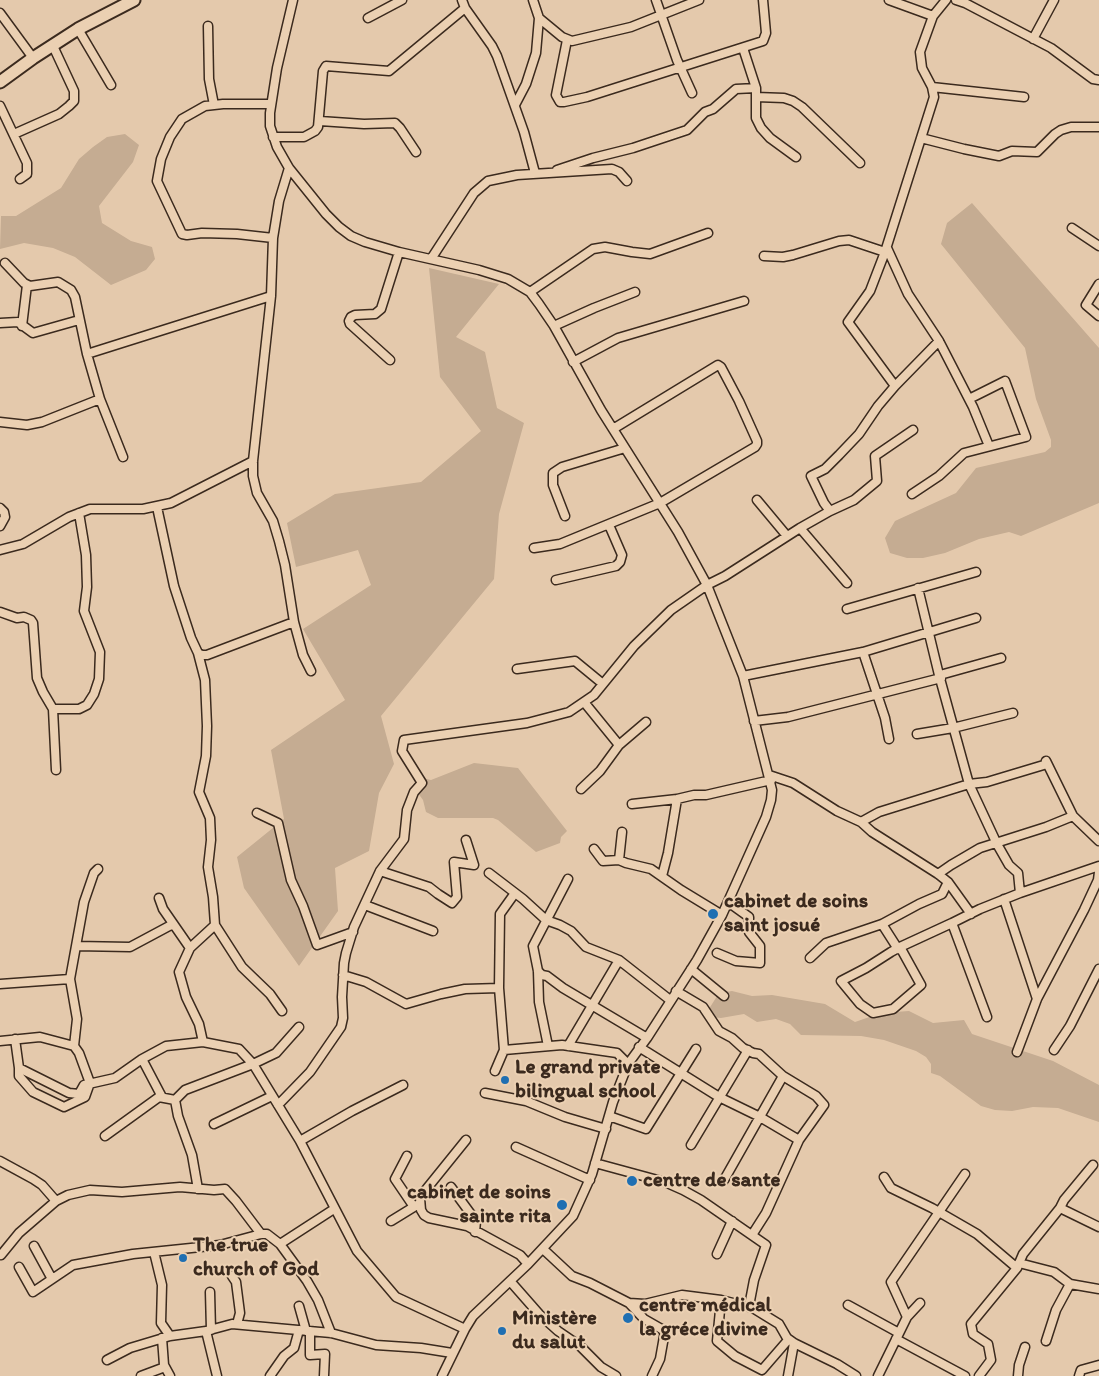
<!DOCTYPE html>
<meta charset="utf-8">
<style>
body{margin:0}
canvas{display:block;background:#e4c9ac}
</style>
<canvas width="1099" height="1376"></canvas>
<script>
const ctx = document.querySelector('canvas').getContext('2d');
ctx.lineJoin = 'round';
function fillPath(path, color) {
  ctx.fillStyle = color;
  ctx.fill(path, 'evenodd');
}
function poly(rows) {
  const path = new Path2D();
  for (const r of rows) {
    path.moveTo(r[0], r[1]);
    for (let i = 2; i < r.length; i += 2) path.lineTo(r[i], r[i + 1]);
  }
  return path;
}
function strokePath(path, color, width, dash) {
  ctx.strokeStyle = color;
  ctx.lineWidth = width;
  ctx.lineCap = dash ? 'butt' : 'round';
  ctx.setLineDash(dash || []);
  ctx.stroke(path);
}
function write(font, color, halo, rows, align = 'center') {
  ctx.font = font + ' Itim,sans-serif';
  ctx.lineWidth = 4;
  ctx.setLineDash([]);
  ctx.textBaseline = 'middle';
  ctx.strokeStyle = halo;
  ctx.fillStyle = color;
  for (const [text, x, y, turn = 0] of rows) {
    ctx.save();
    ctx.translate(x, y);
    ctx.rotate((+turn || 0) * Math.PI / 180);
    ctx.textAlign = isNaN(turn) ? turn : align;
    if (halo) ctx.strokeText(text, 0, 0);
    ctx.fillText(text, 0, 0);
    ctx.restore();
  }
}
fillPath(poly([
 [125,134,139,145,133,162,99,206,102,223,131,241,152,247,155,259,146,270,111,285,75,257,53,248,24,243,0,249,1,216,16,216,61,188,79,159,93,147,107,137],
 [972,203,1099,348,1099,503,1021,536,1009,532,979,539,945,553,923,558,907,558,890,553,885,538,895,521,956,493,976,468,1045,452,1051,447,1051,440,1036,399,1025,348,941,244,947,223],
 [429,268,499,284,456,337,485,352,497,408,524,423,499,514,494,579,381,716,394,764,379,793,369,851,335,868,338,911,299,966,244,888,237,857,284,819,271,750,345,700,303,629,371,585,358,550,296,567,287,523,335,494,421,482,481,431,440,377],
 [474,763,518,768,567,831,561,837,560,843,536,852,498,820,493,818,438,818,426,812,423,800,415,789,418,777,431,780],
 [732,991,752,996,772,995,825,1004,855,1022,881,1013,909,1011,933,1023,964,1020,972,1034,1053,1061,1099,1085,1099,1122,1058,1108,1033,1107,1012,1111,995,1110,981,1106,940,1076,931,1073,931,1064,926,1057,916,1051,884,1040,861,1036,801,1035,790,1024,776,1019,757,1022,744,1014,721,1018,711,1017,707,1012,719,993]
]), '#c5ac92');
const street = poly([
 [293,0,277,68,270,113,270,126,277,147,289,168,326,214,339,227,351,236,365,242,399,252,479,270,508,279,530,292,539,304,554,326,601,410,678,532,707,585,743,676,772,790,771,800,766,817,722,915,697,960,647,1038,628,1064,613,1102,592,1174,573,1216,528,1264,473,1316,465,1329,442,1376],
 [462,0,465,8,492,46,497,56,524,132,535,173],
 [533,0,539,18,562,37,572,41,631,27,699,0],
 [656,0,677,60,692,93],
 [889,0,933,16],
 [956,0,965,3,1051,48,1093,79,1099,80],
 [0,13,33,58],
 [368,18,402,0],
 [208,26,209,79,214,105],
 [78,29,111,85],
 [1033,39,1054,0],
 [567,40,556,95,560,102,564,102,587,97,763,41,766,33,763,0],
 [743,48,756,88,756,118,761,128,770,138,796,157],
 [932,87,1024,97],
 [756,97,784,98,793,101,802,107,860,163],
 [270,104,223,104,205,106,182,119,170,137,161,159,157,181,182,234,187,235,202,233,237,234,273,238],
 [515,105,526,84,536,53,539,18],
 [0,106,27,163,27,174,20,179],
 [320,121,364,124,395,123,400,128,416,152],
 [14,134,59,114,69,106,74,101,74,91,53,46],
 [273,137,304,137,315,131,318,127,323,71,326,66,389,71,465,8],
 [921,138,964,149,999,156,1012,151,1037,152,1055,134,1061,130,1071,127,1099,127],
 [289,168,279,201,273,238,271,296,253,461,253,476,257,493,273,521,279,541,285,565,294,622,303,655,311,671],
 [557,170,593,158,633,148,687,130,705,112,713,109,736,89,756,88],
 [1072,228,1099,246],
 [887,248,908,294,939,341,973,407,989,446],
 [764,256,783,257,793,255,839,241,849,240,885,252],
 [431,259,474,193,488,181,517,175,612,169,619,172,627,181],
 [5,263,24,283,30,286,58,282,71,290,75,297,87,354,100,399,123,457],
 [1099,284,1086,305,1099,316],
 [530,292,593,249,605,247,632,252,650,254,708,233],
 [0,323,18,322,33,333,79,320],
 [22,326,27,285],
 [554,326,594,308,635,292],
 [87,354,271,296],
 [390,360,350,324,349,321,351,317,355,315,375,314,381,309,399,252],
 [573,362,618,338,744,301],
 [895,386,848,322,870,291,885,252,934,97,932,87,922,68,920,52,933,16,946,0],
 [0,422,27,425,42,422,100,399],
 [912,494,939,476,964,453,1026,437,1005,381,969,399],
 [757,500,787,536],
 [157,507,174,586,191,638,198,653,202,655,207,655,294,622],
 [0,508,4,512,5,517,0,526],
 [830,511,854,500,877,481,875,456,913,430],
 [565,516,553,485,553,473,562,467,625,448],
 [800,528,847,583],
 [534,548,560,544,660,503,755,447,757,444,757,441,739,401,721,367,718,365,613,429],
 [0,550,23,544,69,517,90,509,143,509,171,503,253,461],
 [556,580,616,566,620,562,622,555,609,525],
 [918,588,939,675,969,784,997,844,1009,865,1018,873,1020,893],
 [847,609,976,572],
 [0,612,17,618,24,617,31,620,33,623,37,678,43,692,53,709,56,770],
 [863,652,885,718,889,739],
 [198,653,205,680,207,726,206,756,199,792,210,818,211,840,208,867,213,897,215,925,190,948,179,972,186,997,199,1024,203,1042],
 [517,669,575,661,603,684],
 [940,675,1001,658],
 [743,676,863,652,976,618],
 [584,702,619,745],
 [53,709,79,709,87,705,94,694,99,679,100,652,84,611,87,587,86,555,79,513],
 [754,721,788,717,941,678],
 [917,734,953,728,1013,713],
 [1046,761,1073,816,1099,841],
 [769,775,793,783,837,811,861,822,872,832,938,874,948,882,971,914],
 [581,789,600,771,619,745,646,722],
 [632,804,677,799,694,795,706,795,771,780],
 [257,813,278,823,291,880,303,906,317,945,353,932],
 [861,822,879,812,969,784,987,782,1047,764],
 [594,849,603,861,619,860,626,863,651,869,681,890,722,915],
 [619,860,622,832],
 [380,871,404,839,407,810,414,792,422,783,402,751,404,740,527,723,569,712,594,695,634,646,671,610,707,585,725,576,800,528,830,511,824,503,811,476,825,469,839,455,859,434,878,406,895,386,939,341],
 [489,873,523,899,546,920,560,925,571,931,586,947,619,960,670,1000],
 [938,874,951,865,980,848,1046,827,1073,816],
 [662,876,668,853,677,799],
 [159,898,163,909,190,948],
 [1004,899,1037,999],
 [365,905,433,931],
 [952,923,987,1017],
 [882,924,898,949],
 [215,925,242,967,270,994,282,1011],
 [76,946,130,947,173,924],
 [900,947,921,985,893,1009,873,1013,860,1004,841,981,866,968,891,952,900,947,952,923,980,909,1020,893,1099,866],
 [717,953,736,961,760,963,760,946,749,932,749,917,728,902],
 [810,958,826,943,882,924,919,904,942,894,948,882],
 [691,969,724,996],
 [538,971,542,975,547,976,563,988,647,1038],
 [343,975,366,982,406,1004,441,994,465,989,499,988,504,1050,495,1071],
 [0,984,70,979],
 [499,988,500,914,515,893],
 [676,991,703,1007,719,1031,732,1038,743,1048,753,1053,759,1054,783,1076,816,1096,824,1105,799,1140,766,1213,752,1235],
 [15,1039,19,1068,69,1093,79,1094,84,1085,115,1078,142,1059,166,1046,203,1042,239,1049,253,1064,300,1141,357,1251,396,1297,465,1329],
 [0,1041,40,1037,74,1046,79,1053,90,1083,85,1097,64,1107,33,1092,19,1076,19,1068],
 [74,1046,77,1019,70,979,84,902,94,873,98,869],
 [548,1046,539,1002,538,971,533,946,568,879],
 [568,1046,619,960],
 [639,1047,719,1097,760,1117,799,1140],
 [504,1050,562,1045,617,1053,628,1064],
 [1054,1050,1070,1026,1099,969],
 [1017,1052,1037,999,1084,910,1098,880,1099,872],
 [142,1059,162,1097],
 [485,1093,526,1101,565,1117,606,1129],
 [175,1100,178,1116,192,1155,198,1189],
 [278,1105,310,1072,341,1027,343,1018,342,997,344,963,346,953,354,927,380,871,429,887,438,894,452,903,457,897,454,862,474,865,466,840],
 [609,1116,646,1129,696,1049],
 [214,1124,272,1096],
 [105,1136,159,1097,175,1100,185,1090,253,1064,276,1053,299,1027],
 [466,1140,424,1192,420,1198,421,1210,424,1215,429,1218,467,1226,520,1255,528,1264],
 [300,1141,352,1111,403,1085],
 [691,1145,748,1050],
 [516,1147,590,1180],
 [407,1156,395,1179,414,1207],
 [0,1161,33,1179,42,1185,56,1201],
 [595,1163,665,1182,683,1190,701,1200,766,1245,754,1280,749,1306],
 [884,1177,891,1188,932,1208,977,1234,1017,1268],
 [724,1180,783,1076],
 [451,1187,476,1221,475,1232],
 [1060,1208,1064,1200,1093,1165],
 [391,1221,417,1205],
 [280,1244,334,1209],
 [34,1246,52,1279],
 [543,1249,572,1276,590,1283,629,1303,645,1304,682,1295,721,1300,753,1308,779,1324,787,1338,794,1343,837,1364,856,1376],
 [154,1252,162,1285,161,1323,170,1336],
 [717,1254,732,1221],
 [1,1255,19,1233,56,1201,68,1195,90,1190,122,1192,180,1187,214,1190,225,1189,236,1201,261,1234],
 [1019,1263,1054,1272,1070,1284,1099,1289],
 [19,1267,33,1292,73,1265,133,1254,220,1245,261,1234,267,1234,280,1244,307,1281,318,1300,331,1333],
 [232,1276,236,1282,240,1313,237,1324],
 [510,1281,539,1314,558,1331,580,1346,601,1367,616,1376],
 [210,1292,211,1330],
 [721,1300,717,1341,735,1356,762,1370,788,1340],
 [629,1303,644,1319,665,1331,660,1359,652,1376],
 [848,1305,899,1333],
 [299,1306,306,1331],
 [907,1317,891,1282,965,1174],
 [206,1331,217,1376],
 [310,1331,310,1355,325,1354,324,1376],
 [162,1338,164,1365,170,1376],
 [896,1339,965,1376],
 [1046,1341,1056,1310,1070,1284],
 [107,1360,130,1348,170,1336,206,1331,232,1324,331,1333,376,1345,421,1348,452,1353],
 [141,1376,165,1367],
 [270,1376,284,1356,294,1348,299,1330],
 [788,1376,794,1343],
 [878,1376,907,1317,920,1303],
 [979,1376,991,1360,988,1344,973,1334,971,1324,1017,1268,1023,1254,1060,1208,1099,1227],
 [1018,1376,1019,1365,1025,1347],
 [1079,1376,1081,1370,1099,1365]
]);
const secondary = poly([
 [0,82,33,58,78,29,134,0]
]);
strokePath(street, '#3b2a1e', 11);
strokePath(secondary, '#3b2a1e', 15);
strokePath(street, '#ebd0b2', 8);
strokePath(secondary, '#ebd0b2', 11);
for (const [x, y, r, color] of [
 [713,914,6,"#1f6fb2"],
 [505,1080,5,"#1f6fb2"],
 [632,1181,6,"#1f6fb2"],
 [562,1205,6,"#1f6fb2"],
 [183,1258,5,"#1f6fb2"],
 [628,1318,6,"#1f6fb2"],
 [502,1331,5,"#1f6fb2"]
]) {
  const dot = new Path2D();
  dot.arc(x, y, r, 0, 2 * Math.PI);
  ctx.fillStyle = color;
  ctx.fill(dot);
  strokePath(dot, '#ebd0b2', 2);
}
write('bold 21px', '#3b2a1e', '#ebd0b2', [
 ["cabinet de soins",724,902],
 ["saint josué",724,926],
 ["Le grand private",515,1068],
 ["bilingual school",515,1092],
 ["centre de sante",643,1181],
 ["cabinet de soins",551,1193,"right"],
 ["sainte rita",551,1217,"right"],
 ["The true",193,1246],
 ["church of God",193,1270],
 ["centre médical",639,1306],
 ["la gréce divine",639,1330],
 ["Ministère",512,1319],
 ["du salut",512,1343]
], 'left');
</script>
